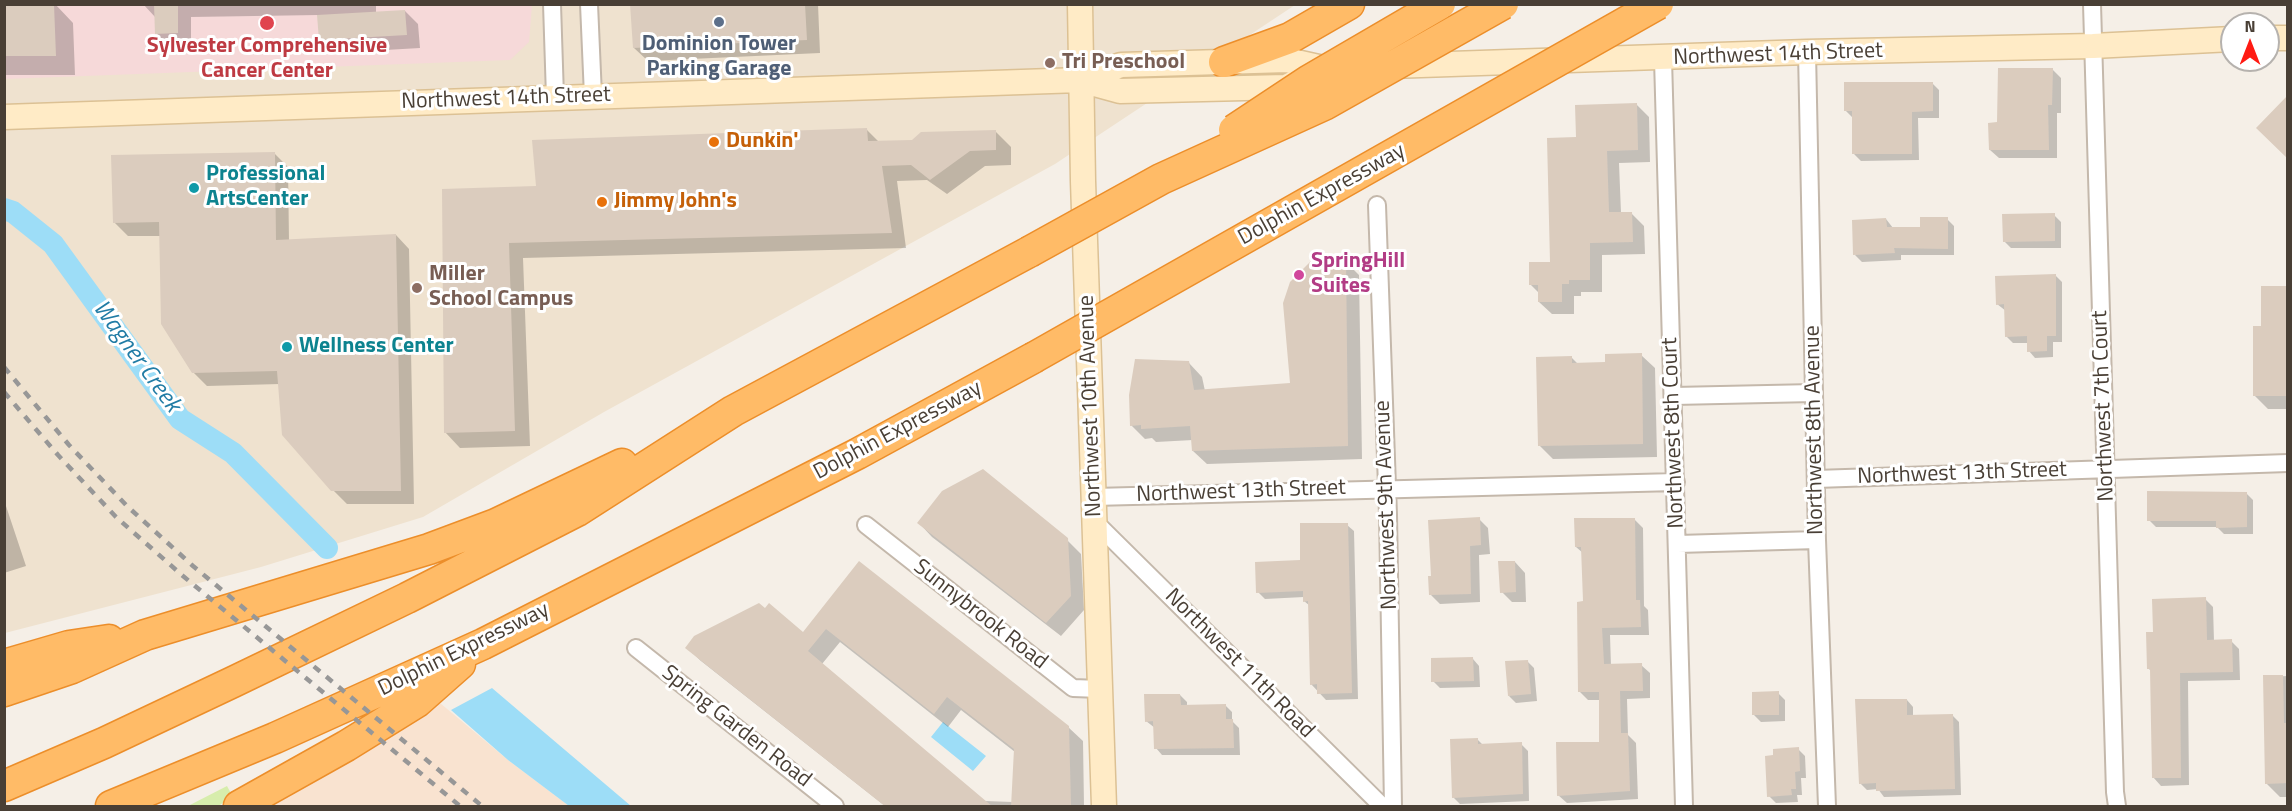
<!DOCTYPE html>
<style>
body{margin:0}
#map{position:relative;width:2292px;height:811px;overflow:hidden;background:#f5efe7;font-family:"Titillium Web",sans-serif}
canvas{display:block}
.frame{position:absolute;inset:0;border:6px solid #493f35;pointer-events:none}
.north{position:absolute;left:2220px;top:12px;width:60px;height:60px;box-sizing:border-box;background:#fff;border:2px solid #b6b2ae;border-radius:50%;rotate:0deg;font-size:16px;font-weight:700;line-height:24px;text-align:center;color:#493f35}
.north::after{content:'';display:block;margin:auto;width:21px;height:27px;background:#ff1b13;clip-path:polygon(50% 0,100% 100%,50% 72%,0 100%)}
</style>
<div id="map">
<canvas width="2292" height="811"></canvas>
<div class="frame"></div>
<div class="north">N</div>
</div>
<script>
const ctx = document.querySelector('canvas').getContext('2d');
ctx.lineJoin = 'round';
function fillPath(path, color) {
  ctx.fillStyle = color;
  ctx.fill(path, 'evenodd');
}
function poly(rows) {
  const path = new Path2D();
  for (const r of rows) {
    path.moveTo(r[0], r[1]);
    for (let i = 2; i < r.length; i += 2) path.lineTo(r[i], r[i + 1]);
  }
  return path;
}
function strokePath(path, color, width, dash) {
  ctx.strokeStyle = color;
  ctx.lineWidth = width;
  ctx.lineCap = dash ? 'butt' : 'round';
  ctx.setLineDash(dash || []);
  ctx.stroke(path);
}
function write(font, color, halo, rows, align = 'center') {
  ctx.font = font + ' "Titillium Web",sans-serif';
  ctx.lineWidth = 6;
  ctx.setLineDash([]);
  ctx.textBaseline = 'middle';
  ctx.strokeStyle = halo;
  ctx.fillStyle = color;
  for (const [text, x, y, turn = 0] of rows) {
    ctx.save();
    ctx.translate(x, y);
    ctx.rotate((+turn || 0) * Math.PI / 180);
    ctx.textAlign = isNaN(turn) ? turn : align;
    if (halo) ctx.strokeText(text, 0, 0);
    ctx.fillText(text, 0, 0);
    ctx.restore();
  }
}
fillPath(poly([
 [440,703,508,760,569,806,260,806]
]), '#f9e3d0');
fillPath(poly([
 [5,5,1295,5,1055,164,604,412,423,517,261,567,5,633]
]), '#efe2cf');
fillPath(poly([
 [4,5,532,5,529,42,510,60,5,79]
]), '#f6d9d9');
fillPath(poly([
 [227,786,233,797,218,806,188,806]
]), '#d7edac');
fillPath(poly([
 [492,688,519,711,631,806,569,806,508,760,451,710],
 [943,722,986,756,973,771,931,737]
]), '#9dddf7');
fillPath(poly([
 [4,4,55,4,73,23,75,75,4,75],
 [143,4,376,4,376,13,405,11,418,24,420,48,334,53,320,40,319,15,191,17,191,46,170,47,157,34,156,18],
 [632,4,818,4,820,53,648,61,634,48],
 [2052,69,2061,78,2061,113,2057,113,2057,158,1999,158,1990,150,1999,124],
 [1932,83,1939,90,1939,118,1918,118,1919,160,1861,161,1854,154,1852,117,1845,110],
 [1636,104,1649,117,1650,162,1619,163,1621,213,1631,213,1644,226,1645,254,1602,255,1602,292,1581,292,1581,296,1574,296,1574,314,1552,314,1539,302,1539,293,1530,284,1552,264,1578,138],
 [867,130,879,142,913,142,995,131,1011,147,1011,165,985,166,947,194,927,180,897,181,906,248,523,258,530,446,460,448,445,432,444,191,537,187],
 [274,153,288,167,289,241,396,235,409,249,414,504,347,504,333,490,280,384,207,386,193,372,161,236,128,236,114,222],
 [2054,215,2061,222,2061,248,2011,248,2004,241],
 [1886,219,1893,228,1922,228,1947,219,1954,226,1954,255,1901,255,1901,260,1862,262,1855,255],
 [1345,261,1359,275,1362,459,1207,464,1193,451,1193,440,1156,442,1152,438,1145,439,1131,425,1189,363,1202,377,1205,391,1291,384],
 [2055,275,2062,282,2062,342,2053,342,2053,357,2035,358,2029,351,2029,343,2013,343,2006,336,2006,311,1997,304],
 [2288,287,2288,409,2268,409,2254,395,2263,327],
 [1641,355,1655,368,1657,457,1553,459,1539,445,1572,358,1578,364,1607,363],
 [2246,493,2253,500,2253,534,2224,534,2217,527,2156,527,2149,520],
 [4,500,26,566,4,573],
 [1479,519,1488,528,1490,554,1479,555,1480,602,1440,604,1431,595],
 [1634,519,1643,528,1644,606,1648,610,1649,635,1610,635,1611,666,1641,665,1650,673,1650,698,1627,699,1628,735,1636,743,1638,799,1567,803,1558,795,1601,743,1601,700,1588,700,1580,692,1584,603,1583,553,1576,547],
 [919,523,1067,540,1081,554,1084,610,1061,636,932,537],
 [1347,525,1354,531,1358,699,1326,700,1311,684,1310,606,1304,601,1304,597,1265,599,1258,592],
 [1515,562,1525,573,1526,602,1512,602,1502,592],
 [860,563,1068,727,1083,741,1084,806,885,806,701,661,687,648,803,634],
 [840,642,948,727,961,710,1015,752,1013,802,984,801,822,664],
 [2205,599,2213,607,2214,641,2231,641,2239,649,2240,680,2188,681,2189,785,2161,786,2153,777,2152,672,2149,669,2155,634],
 [1473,659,1479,666,1480,687,1440,688,1433,681],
 [1527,661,1534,668,1537,701,1516,703,1509,696],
 [2288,676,2288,797,2280,797,2266,783,2265,677],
 [1778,693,1785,700,1785,721,1761,722,1754,715],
 [1180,695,1187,702,1187,707,1225,705,1232,712,1232,721,1239,728,1240,755,1162,755,1156,748,1155,728,1146,721],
 [1907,700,1913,707,1913,717,1953,716,1959,722,1961,795,1884,797,1878,789,1867,790,1860,783],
 [1477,739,1483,745,1521,744,1528,751,1529,801,1460,804,1453,797],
 [1798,749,1805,756,1806,778,1801,778,1802,795,1797,795,1798,802,1776,803,1769,796]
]), '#0003');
strokePath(poly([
 [4,209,13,212,53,244,180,419,233,453,327,548]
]), '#9dddf7', 22);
fillPath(poly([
 [4,4,54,4,56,56,4,56],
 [154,4,178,4,178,33,155,34],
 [630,4,805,4,807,40,633,48],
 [405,10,407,35,319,40,317,15],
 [1998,68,2053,68,2052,105,2048,105,2049,150,1989,150,1988,123,1997,122],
 [1844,82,1933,82,1933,111,1912,112,1912,154,1852,154,1852,111,1844,111],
 [2288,95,2288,159,2256,128],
 [1637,103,1638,150,1607,151,1609,212,1632,212,1633,242,1590,243,1590,280,1569,280,1569,284,1562,284,1562,302,1538,302,1538,285,1529,285,1529,262,1550,262,1547,138,1576,137,1575,105],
 [867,128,868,141,912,140,921,132,996,130,996,150,970,151,930,180,911,165,882,166,892,233,509,243,515,431,444,433,442,189,536,186,532,140],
 [275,152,276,240,396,234,401,491,331,491,282,435,277,371,192,373,161,324,159,222,113,223,111,155],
 [2055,213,2055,241,2003,242,2002,214],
 [1920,217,1948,217,1948,249,1894,248,1895,253,1853,255,1852,220,1886,218,1887,227,1920,227],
 [1346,260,1348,446,1192,451,1190,426,1141,429,1141,425,1130,426,1129,395,1135,359,1189,361,1194,390,1290,383,1283,303,1290,282,1311,261],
 [2056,274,2056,336,2047,336,2047,351,2027,352,2027,336,2005,337,2004,304,1996,305,1995,276],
 [2261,286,2288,286,2288,396,2253,396,2253,326,2261,326],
 [1642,353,1643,444,1538,446,1536,357,1572,356,1572,363,1605,362,1605,354],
 [983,469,1068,538,1071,596,1046,623,917,523,942,491],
 [2147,491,2247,492,2247,527,2216,528,2216,521,2147,521],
 [1480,517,1481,545,1470,546,1471,594,1429,595,1428,576,1431,576,1428,520],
 [1574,518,1635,518,1636,600,1640,600,1641,627,1602,628,1604,664,1642,663,1643,691,1620,691,1621,733,1628,733,1630,791,1557,796,1556,742,1599,742,1599,692,1578,692,1577,602,1583,601,1581,547,1575,547],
 [1300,523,1348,523,1352,693,1317,694,1317,684,1310,685,1308,601,1303,602,1303,591,1256,593,1255,562,1300,560],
 [859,561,1069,726,1071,807,1011,807,1014,749,947,697,934,714,826,629,808,651,993,807,886,807,685,648,694,636,759,603,765,608,769,603,803,632],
 [1498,561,1515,561,1516,592,1500,593],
 [2206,597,2207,640,2232,639,2233,672,2180,673,2181,778,2152,778,2150,669,2147,669,2146,632,2153,632,2152,599],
 [1473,657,1474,681,1431,682,1431,658],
 [1528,660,1531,694,1508,696,1505,661],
 [2263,675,2283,675,2284,723,2288,723,2288,783,2265,784],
 [1779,691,1779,715,1752,715,1752,692],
 [1144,694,1180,694,1181,705,1226,704,1226,719,1233,719,1234,748,1154,749,1153,721,1145,722],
 [1855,699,1907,699,1907,715,1953,714,1955,789,1876,791,1876,783,1859,784],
 [1478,738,1478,744,1522,742,1523,794,1452,798,1450,739],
 [1799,747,1800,771,1795,772,1796,789,1791,789,1792,795,1767,797,1765,756,1773,755,1773,749]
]), '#dbccbe');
const street = poly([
 [552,4,555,97],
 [589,4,593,96],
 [2092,4,2115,792,2117,806],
 [1807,52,1817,540,1827,806],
 [1663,59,1684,806],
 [1377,205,1388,515,1393,806],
 [1674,396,1814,393],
 [1816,479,2288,463],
 [1094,497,1676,482],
 [1095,522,1382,806],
 [866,525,1073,688,1100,689],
 [1678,544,1817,540],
 [636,648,835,806]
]);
const secondary = poly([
 [1080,4,1083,181,1104,806],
 [2268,38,2288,38],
 [1391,66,1807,52,2093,46,2232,39],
 [1080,80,1121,65,1287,60,1323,68,1332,68],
 [4,117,1080,80,1120,91,1286,87,1300,80]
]);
const highway = poly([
 [1224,62,1290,38,1349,4],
 [4,665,69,646,109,640],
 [4,691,72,668,145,635,429,549,496,524,622,464],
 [4,786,104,743,233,682,407,598,577,511,733,411,1029,252],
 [111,806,275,738,483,644,857,454,1033,358],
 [239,806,346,746,417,702,460,664]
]);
strokePath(street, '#c4b8ab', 20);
strokePath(secondary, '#dcc194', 27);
strokePath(highway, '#ec8e2a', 33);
strokePath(street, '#fff', 16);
strokePath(secondary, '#ffebc6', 24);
strokePath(highway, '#ffbb67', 30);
strokePath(poly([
 [4,367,69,445,127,506,193,566,482,806],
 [4,392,58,455,116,517,183,576,460,806]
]), '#979797', 4.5, [8, 8]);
const highwayBridge = poly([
 [1234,130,1308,81,1440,4],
 [1029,252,1161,179,1326,104,1503,4],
 [1033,358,1658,4]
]);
strokePath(highwayBridge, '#ec8e2a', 33, []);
strokePath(highwayBridge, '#ffbb67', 30);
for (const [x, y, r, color] of [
 [719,22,6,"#5c6f8a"],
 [267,23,8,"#e0444e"],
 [1050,63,6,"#8d6e63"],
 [714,142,6,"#e8710a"],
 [194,188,6,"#0f9aa8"],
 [602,202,6,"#e8710a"],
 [1299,275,6,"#d1479c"],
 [417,288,6,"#8d6e63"],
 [287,347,6,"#0f9aa8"]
]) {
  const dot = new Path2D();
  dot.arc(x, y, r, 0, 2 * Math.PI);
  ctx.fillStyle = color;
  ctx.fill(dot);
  strokePath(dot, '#fff', 2);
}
write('bold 22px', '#4e5e75', '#fff', [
 ["Dominion Tower",719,45],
 ["Parking Garage",719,70]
]);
write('bold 22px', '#be3a42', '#fff', [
 ["Sylvester Comprehensive",267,47],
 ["Cancer Center",267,72]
]);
write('22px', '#493f35', '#fff', [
 ["Northwest 14th Street",1778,55,-2],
 ["Northwest 14th Street",506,99,-2],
 ["Dolphin Expressway",1322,195,-29],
 ["Northwest 10th Avenue",1091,406,-92],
 ["Northwest 7th Court",2104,406,-92],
 ["Northwest 8th Avenue",1815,430,-91],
 ["Dolphin Expressway",898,431,-28],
 ["Northwest 8th Court",1674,433,-92],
 ["Northwest 13th Street",1962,474,-2],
 ["Northwest 13th Street",1241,492,-2],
 ["Northwest 9th Avenue",1387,505,-92],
 ["Sunnybrook Road",980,615,38],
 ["Dolphin Expressway",464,650,-26],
 ["Northwest 11th Road",1239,664,45],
 ["Spring Garden Road",736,727,38]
]);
write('bold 22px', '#785e54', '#fff', [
 ["Tri Preschool",1062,63],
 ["Miller",429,275],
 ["School Campus",429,300]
], 'left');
write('bold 22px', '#c56008', '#fff', [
 ["Dunkin'",726,142],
 ["Jimmy John's",614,202]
], 'left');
write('bold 22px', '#0d838f', '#fff', [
 ["Professional",206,175],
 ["ArtsCenter",206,200],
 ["Wellness Center",299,347]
], 'left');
write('bold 22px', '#b23c85', '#fff', [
 ["SpringHill",1311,262],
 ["Suites",1311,287]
], 'left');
write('italic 24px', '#217ca5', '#fff', [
 ["Wagner Creek",136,357,54]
]);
</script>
